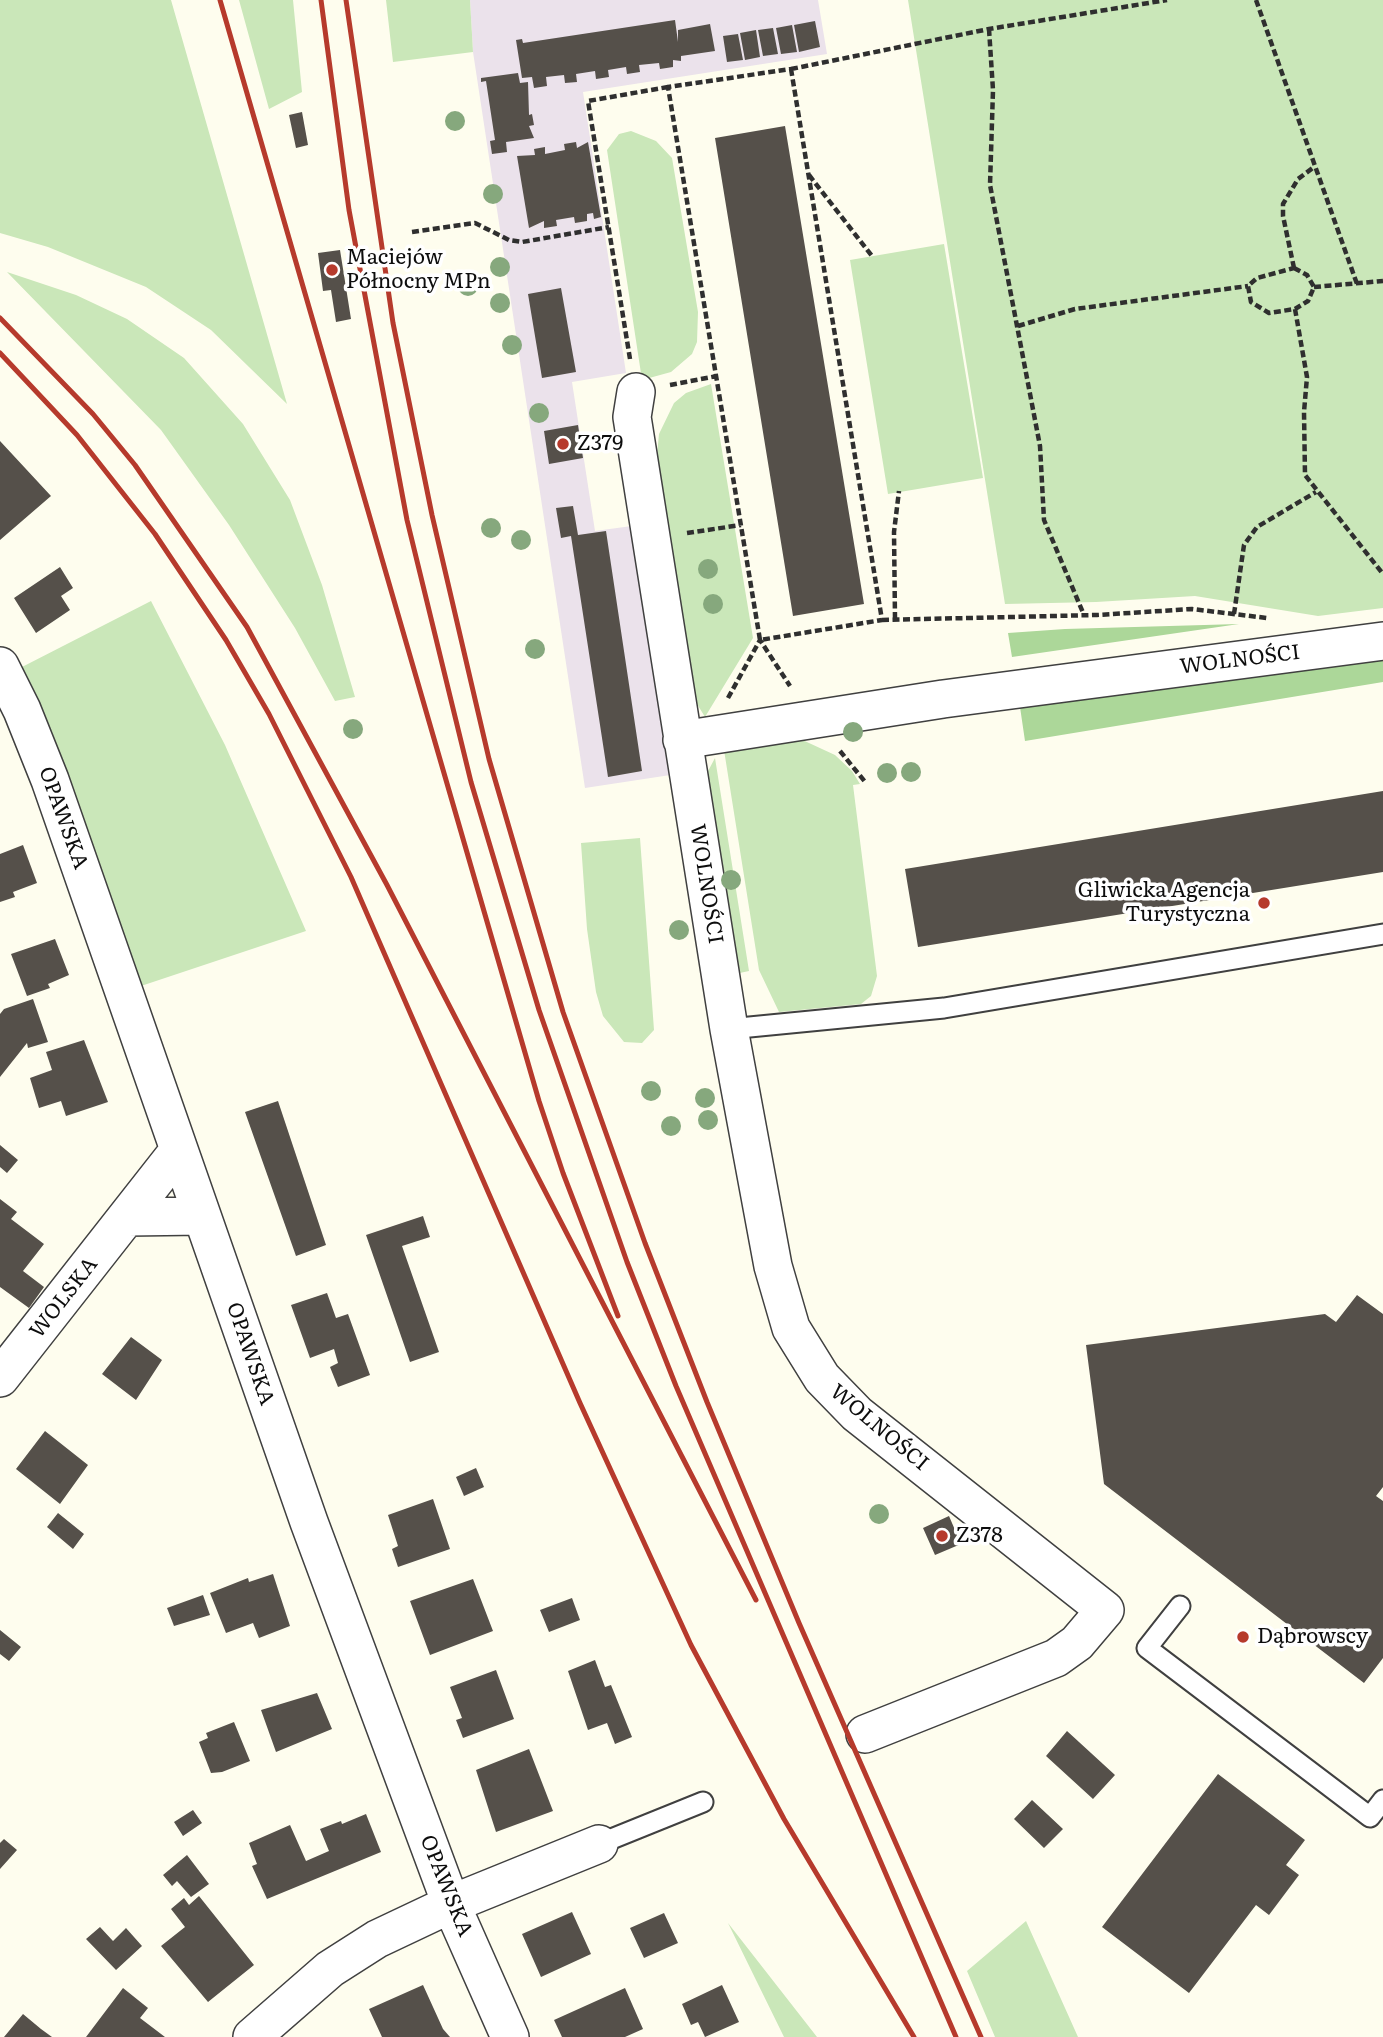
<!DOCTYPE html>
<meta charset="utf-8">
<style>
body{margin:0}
canvas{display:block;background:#fefdee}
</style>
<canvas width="1383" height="2037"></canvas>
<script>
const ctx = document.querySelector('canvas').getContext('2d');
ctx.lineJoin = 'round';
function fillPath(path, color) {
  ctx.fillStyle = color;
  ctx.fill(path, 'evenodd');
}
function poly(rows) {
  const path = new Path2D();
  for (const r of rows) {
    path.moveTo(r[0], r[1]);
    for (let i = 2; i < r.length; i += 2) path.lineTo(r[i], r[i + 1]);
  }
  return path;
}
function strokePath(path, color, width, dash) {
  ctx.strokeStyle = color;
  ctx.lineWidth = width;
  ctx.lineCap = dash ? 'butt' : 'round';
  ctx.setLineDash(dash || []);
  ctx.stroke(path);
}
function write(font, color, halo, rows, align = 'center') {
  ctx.font = font + ' Literata,serif';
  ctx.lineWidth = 7;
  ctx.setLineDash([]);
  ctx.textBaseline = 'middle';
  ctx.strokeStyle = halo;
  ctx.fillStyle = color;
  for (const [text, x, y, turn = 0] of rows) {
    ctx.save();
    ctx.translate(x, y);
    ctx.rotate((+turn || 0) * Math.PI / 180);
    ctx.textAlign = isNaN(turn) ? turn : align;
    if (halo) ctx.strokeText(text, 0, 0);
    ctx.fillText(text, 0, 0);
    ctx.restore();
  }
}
fillPath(poly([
 [470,0,818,0,827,54,583,92,626,373,572,382,595,531,639,525,677,774,585,788,473,52]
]), '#ebe2eb');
fillPath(poly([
 [0,0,171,0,287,404,211,330,146,287,48,247,0,233],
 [239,0,293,0,302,92,269,109],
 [386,0,470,0,473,52,393,62],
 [908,0,1383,0,1383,608,1318,616,1195,596,1096,602,1005,604],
 [631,131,656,141,672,158,698,312,697,342,692,354,671,372,642,380,607,150,619,134],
 [944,244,983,478,888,494,850,260],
 [7,272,76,295,127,319,184,358,243,424,290,500,322,585,355,697,335,701,295,628,229,525,161,430],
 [711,384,753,638,705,717,694,699,657,455,659,434,674,403,686,393],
 [151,601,225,745,306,931,138,987,52,732,22,667],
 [796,737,835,755,852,771,860,784,853,785,877,976,871,996,861,1004,779,1012,759,970,724,750],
 [715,758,749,971,735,974,707,773],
 [640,838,654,1030,642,1043,624,1042,603,1016,596,992,587,929,581,843],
 [1026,1921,1078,2037,995,2037,967,1971],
 [728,1923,817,2037,784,2037]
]), '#cae7b9');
fillPath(poly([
 [1239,624,1012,657,1008,633,1065,629],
 [1383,658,1383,682,1025,741,1020,707]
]), '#acd799');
fillPath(poly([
 [675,20,678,42,678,30,710,24,715,51,681,56,681,61,673,60,673,67,660,69,659,63,639,65,640,72,627,74,626,67,608,70,609,77,596,79,595,71,576,74,577,82,565,83,564,75,546,77,547,86,534,88,532,77,522,78,516,40,522,39,523,43],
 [815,21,820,47,799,52,794,25],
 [792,25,797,52,781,54,776,28],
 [773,28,778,54,763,56,758,30],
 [756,30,760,57,745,60,740,33],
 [738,34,743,60,727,62,723,36],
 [518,73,520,83,528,82,529,115,532,114,534,125,529,126,534,138,506,142,507,152,492,154,490,141,495,140,486,81,481,82,481,78],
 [302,112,308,145,296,148,289,115],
 [785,126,864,604,793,616,715,138],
 [576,142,577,148,588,142,601,217,594,219,593,213,587,214,587,221,575,223,574,217,556,220,557,226,544,228,544,221,529,228,517,156,535,155,534,149,545,147,545,154,565,150,564,144],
 [340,250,351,319,336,322,331,290,323,291,318,253],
 [561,288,576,372,542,378,528,294],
 [578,425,583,458,549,464,544,431],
 [0,441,51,496,0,540],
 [573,506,578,535,606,531,642,771,608,777,571,536,561,538,556,508],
 [60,567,73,588,61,596,70,610,36,633,14,598],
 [1383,791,1383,872,918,947,905,869],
 [23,845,37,883,13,892,15,897,0,902,0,854],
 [55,939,69,975,48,984,50,988,27,996,11,954],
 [33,999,48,1042,28,1048,27,1043,0,1077,0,1014,4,1009],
 [84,1040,108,1102,66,1116,61,1101,39,1108,30,1078,52,1070,46,1052],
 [278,1101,326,1245,296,1256,245,1112],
 [0,1145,18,1160,7,1173,0,1167],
 [0,1199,17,1212,11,1219,44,1244,23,1271,44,1287,29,1308,0,1287],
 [423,1216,430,1237,402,1246,439,1352,410,1362,366,1235],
 [327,1293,336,1318,348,1314,370,1375,338,1387,330,1367,338,1363,334,1349,310,1358,291,1305],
 [1357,1295,1383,1314,1383,1487,1376,1496,1383,1501,1383,1658,1364,1683,1104,1484,1086,1345,1325,1314,1336,1322],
 [131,1337,162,1360,136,1400,102,1374],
 [45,1431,88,1465,60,1504,16,1469],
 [476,1468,484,1487,464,1496,456,1477],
 [433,1499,450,1549,398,1567,392,1549,398,1546,388,1515],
 [58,1513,84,1534,73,1549,47,1527],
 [949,1516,961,1544,935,1555,923,1528],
 [273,1574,290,1626,259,1638,253,1623,226,1633,210,1593,248,1578,249,1582],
 [473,1579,493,1631,430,1655,410,1601],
 [203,1595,210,1615,174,1626,167,1608],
 [572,1598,580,1620,549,1632,540,1610],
 [0,1630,21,1647,9,1661,0,1654],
 [595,1660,605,1687,611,1685,632,1737,615,1744,607,1723,588,1730,568,1671],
 [496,1670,514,1719,463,1738,456,1720,462,1718,450,1687],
 [317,1693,332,1729,276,1752,261,1710],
 [234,1722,250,1761,222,1772,211,1773,199,1742,208,1738,206,1733],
 [1067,1731,1115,1775,1093,1799,1046,1756],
 [529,1749,553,1811,496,1832,476,1770],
 [1218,1774,1305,1840,1286,1865,1299,1875,1269,1915,1256,1905,1189,1993,1102,1927],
 [1032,1800,1063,1829,1044,1848,1014,1819],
 [193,1810,202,1823,183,1836,174,1822],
 [366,1814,381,1852,267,1899,252,1866,257,1864,249,1843,290,1825,306,1861,329,1851,320,1829,341,1821,342,1824],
 [4,1839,17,1850,0,1869,0,1843],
 [187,1855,209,1884,191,1897,177,1881,172,1886,163,1875],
 [199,1896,254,1965,208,2002,161,1946,185,1927,171,1909,184,1898,189,1905],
 [572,1912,591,1954,541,1977,522,1934],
 [664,1913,678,1943,644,1958,630,1928],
 [100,1927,113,1941,126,1928,142,1946,116,1970,86,1939],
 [423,1985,443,2029,450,2037,382,2037,369,2009],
 [722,1985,739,2022,705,2037,698,2022,691,2025,682,2004],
 [123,1988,148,2008,140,2018,165,2037,86,2037],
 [625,1988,643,2029,625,2037,562,2037,554,2020],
 [23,2014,41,2029,52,2037,4,2037]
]), '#55504a');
const service = poly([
 [729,1029,944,1008,1383,934],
 [1180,1606,1147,1648,1370,1817,1383,1800],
 [599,1844,703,1802]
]);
const minor = poly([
 [636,392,632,417,729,1029,773,1266,791,1328,822,1378,857,1414,1105,1610,1077,1643,1056,1658,865,1734],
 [0,666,22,710,50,780,309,1522,451,1904,510,2037],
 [682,740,943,699,1383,641],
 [128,1217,202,1216],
 [0,1378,179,1150],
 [252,2037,330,1969,377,1939,451,1904,599,1844]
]);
strokePath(service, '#404040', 23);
strokePath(minor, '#404040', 40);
strokePath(poly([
 [1256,0,1357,284],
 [989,29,993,90,990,185,1040,446,1044,520,1084,615],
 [791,69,882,620,760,640,668,87,791,69],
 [791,69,989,29,1167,0],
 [809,175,872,256],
 [412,232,475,223,509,240,522,242,609,227],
 [1294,268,1307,275,1314,287,1308,301,1295,309,1269,313,1251,302,1248,286,1257,278,1294,268],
 [1294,268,1283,216,1283,204,1298,179,1314,167],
 [1314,287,1383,281],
 [1295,309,1307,377,1304,412,1305,475,1383,574],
 [1018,326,1075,309,1248,286],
 [630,359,588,101,668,87],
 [670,385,717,376],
 [687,533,741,525],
 [1234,614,1244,545,1257,527,1316,492],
 [895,619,894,532,899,491],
 [882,620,1097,615,1192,609,1267,618],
 [728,698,760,640,790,686],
 [840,751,866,783]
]), '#2f2f2f', 4.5, [7, 3.5]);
strokePath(service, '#fff', 19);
strokePath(minor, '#fff', 37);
strokePath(poly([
 [220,0,539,1101,563,1173,618,1316],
 [321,0,349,210,407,520,471,782,539,1010,627,1262,676,1386,956,2037],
 [346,0,393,323,432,515,489,759,563,1012,645,1243,707,1402,799,1623,981,2037],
 [0,318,93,414,135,465,247,627,387,885,756,1600],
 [0,353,77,435,155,534,226,640,269,714,351,877,580,1403,691,1645,784,1819,914,2037]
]), '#b63a2c', 5);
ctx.fillStyle = '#86a87d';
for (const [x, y] of [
 [455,121],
 [493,194],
 [500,267],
 [468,286],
 [500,303],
 [512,345],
 [539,413],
 [491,528],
 [521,540],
 [708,569],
 [713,604],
 [535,649],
 [353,729],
 [853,732],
 [911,772],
 [887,773],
 [731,880],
 [679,930],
 [651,1091],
 [705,1098],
 [708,1120],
 [671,1126],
 [879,1514]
]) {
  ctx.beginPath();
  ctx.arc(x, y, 10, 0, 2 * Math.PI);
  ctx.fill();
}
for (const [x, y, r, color] of [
 [332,270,7,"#b63a2c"],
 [563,444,7,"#b63a2c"],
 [1264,903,7,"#b63a2c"],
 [942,1536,7,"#b63a2c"],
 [1243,1637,7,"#b63a2c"]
]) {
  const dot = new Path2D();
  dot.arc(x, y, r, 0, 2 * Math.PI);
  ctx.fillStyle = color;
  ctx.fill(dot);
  strokePath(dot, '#fff', 2.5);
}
write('21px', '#0d0d0d', '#fff', [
 ["Maciejów",346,258],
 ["Północny MPn",346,282],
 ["Z379",577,444],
 ["Gliwicka Agencja",1250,891,"right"],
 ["Turystyczna",1250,915,"right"],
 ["Z378",956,1536],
 ["Dąbrowscy",1257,1637]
], 'left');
write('21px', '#0d0d0d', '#fff', [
 ["WOLNOŚCI",1240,660,-7],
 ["OPAWSKA",63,818,70],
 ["WOLNOŚCI",706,884,81],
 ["WOLSKA",64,1298,-52],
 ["OPAWSKA",250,1354,71],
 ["WOLNOŚCI",879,1428,40],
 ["OPAWSKA",446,1886,68]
]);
</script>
